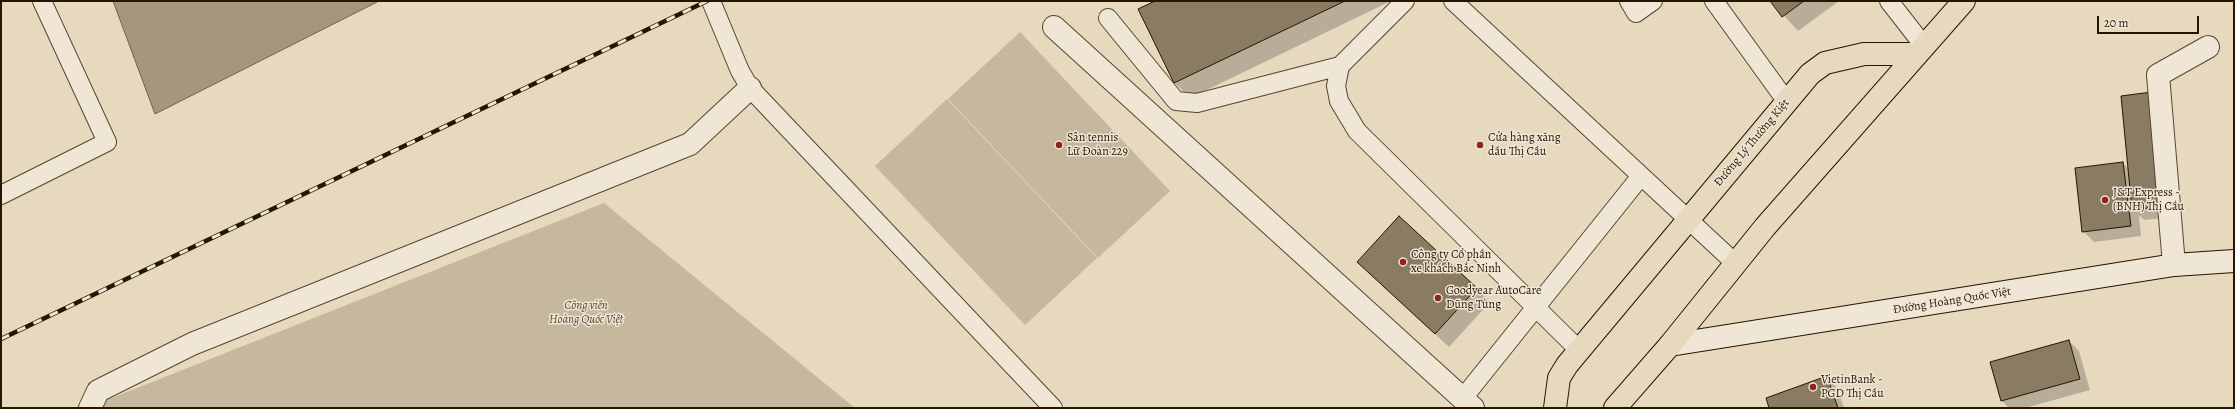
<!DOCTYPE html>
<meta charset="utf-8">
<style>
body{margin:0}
#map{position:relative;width:2235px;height:409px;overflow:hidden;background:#e7d9be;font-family:Alegreya,serif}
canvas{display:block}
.frame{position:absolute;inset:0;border:2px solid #251501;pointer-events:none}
.scale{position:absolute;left:2097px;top:16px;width:102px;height:18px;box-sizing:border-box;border:2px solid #251501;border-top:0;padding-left:5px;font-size:12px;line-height:14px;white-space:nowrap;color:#251501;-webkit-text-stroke:3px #efe6d5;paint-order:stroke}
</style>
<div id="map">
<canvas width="2235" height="409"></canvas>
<div class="frame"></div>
<div class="scale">20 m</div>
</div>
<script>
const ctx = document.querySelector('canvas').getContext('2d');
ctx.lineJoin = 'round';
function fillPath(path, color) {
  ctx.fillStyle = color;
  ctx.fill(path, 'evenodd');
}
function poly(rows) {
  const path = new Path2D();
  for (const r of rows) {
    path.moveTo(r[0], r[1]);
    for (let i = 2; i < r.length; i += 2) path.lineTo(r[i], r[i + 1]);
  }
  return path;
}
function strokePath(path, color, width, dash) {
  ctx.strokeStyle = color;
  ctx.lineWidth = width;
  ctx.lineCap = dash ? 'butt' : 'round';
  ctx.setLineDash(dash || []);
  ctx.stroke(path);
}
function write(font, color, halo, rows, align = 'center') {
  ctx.font = font + ' Alegreya,serif';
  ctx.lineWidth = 3;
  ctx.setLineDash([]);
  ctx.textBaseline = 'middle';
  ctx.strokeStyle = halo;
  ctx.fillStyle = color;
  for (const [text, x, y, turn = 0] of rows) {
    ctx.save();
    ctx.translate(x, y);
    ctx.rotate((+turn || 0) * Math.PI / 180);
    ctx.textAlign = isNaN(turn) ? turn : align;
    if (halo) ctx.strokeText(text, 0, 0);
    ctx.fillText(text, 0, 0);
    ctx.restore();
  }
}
fillPath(poly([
 [1020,32,1170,191,1098,258,948,99],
 [947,99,1097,258,1025,325,875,166],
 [604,203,855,408,89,407]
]), '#c6b89e');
const water = poly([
 [113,1,379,1,155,114,113,1]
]);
fillPath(water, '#a5967e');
strokePath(water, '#72624c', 1);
fillPath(poly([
 [1157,1,1391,1,1190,98,1175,83],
 [1771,1,1839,1,1798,31],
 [2123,163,2175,217,2144,220,2139,215,2141,236,2094,242,2083,231],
 [1358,262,1476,288,1490,302,1449,347],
 [2069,341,2079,351,2090,390,2025,408,2009,408,2002,401],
 [1827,378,1837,388,1844,408,1771,408]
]), '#0003');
const building = poly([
 [1155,1,1345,1,1174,83,1138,9,1155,1],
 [1770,1,1804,1,1782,17,1770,1],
 [2152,92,2165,206,2132,210,2121,96,2152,92],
 [2123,162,2131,226,2082,232,2075,168,2123,162],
 [1399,216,1477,288,1435,334,1357,262,1399,216],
 [2069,340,2080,379,2001,401,1990,362,2069,340],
 [1827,376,1838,408,1769,408,1766,398,1827,376]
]);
fillPath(building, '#8a7b63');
strokePath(building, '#251501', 1);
const service = poly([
 [711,1,740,71,750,88,1053,408],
 [1405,1,1340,66,1336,86,1339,101,1357,131,1579,350],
 [1453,1,1735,263],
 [1629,1,1636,13,1653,1],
 [1714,1,1787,102],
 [1889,1,1924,46],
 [1108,18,1176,101,1197,103,1340,66],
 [1,195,107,142,42,1],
 [1463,398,1641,176]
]);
const minor = poly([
 [1054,27,1473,408],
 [2174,265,2158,75,2208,47],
 [90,408,98,391,192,344,690,144,750,88]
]);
const secondary = poly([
 [1670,345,2174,265,2234,261]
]);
const primary = poly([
 [1555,408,1559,378,1567,365,1810,74,1825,63,1864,54,1917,54],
 [1615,408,1670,345,1765,227,1964,1]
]);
strokePath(service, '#564630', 20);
strokePath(minor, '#564630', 24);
strokePath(secondary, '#251501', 24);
strokePath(primary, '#251501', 24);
strokePath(service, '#efe6d5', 18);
strokePath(minor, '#efe6d5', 22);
strokePath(secondary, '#efe6d5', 22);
strokePath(primary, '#e7d9be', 22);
const rail = poly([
 [1,339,707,1]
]);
strokePath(rail, '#251501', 4.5);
strokePath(rail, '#efe6d5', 3, [9]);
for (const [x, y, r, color] of [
 [1059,145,4,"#8f2418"],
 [1480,145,4,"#8f2418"],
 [2105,200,4,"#8f2418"],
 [1403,262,4,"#8f2418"],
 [1438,298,4,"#8f2418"],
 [1813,387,4,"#8f2418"]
]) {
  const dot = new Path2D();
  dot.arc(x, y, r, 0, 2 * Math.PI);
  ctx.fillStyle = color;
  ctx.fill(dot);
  strokePath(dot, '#efe6d5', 1.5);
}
write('12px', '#251501', '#efe6d5', [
 ["Sân tennis",1067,138],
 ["Lữ Đoàn 229",1067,152],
 ["Cửa hàng xăng",1488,138],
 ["dầu Thị Cầu",1488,152],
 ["J&T Express -",2113,193],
 ["(BNH) Thị Cầu",2113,207],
 ["Công ty Cổ phần",1411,255],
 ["xe khách Bắc Ninh",1411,269],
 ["Goodyear AutoCare",1446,291],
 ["Dũng Tùng",1446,305],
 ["VietinBank -",1821,380],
 ["PGD Thị Cầu",1821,394]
], 'left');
write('12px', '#251501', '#efe6d5', [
 ["Đường Lý Thường Kiệt",1752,143,-50],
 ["Đường Hoàng Quốc Việt",1952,301,-9]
]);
write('italic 12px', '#554630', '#efe6d5', [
 ["Công viên",586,306],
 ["Hoàng Quốc Việt",586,320]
]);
</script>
